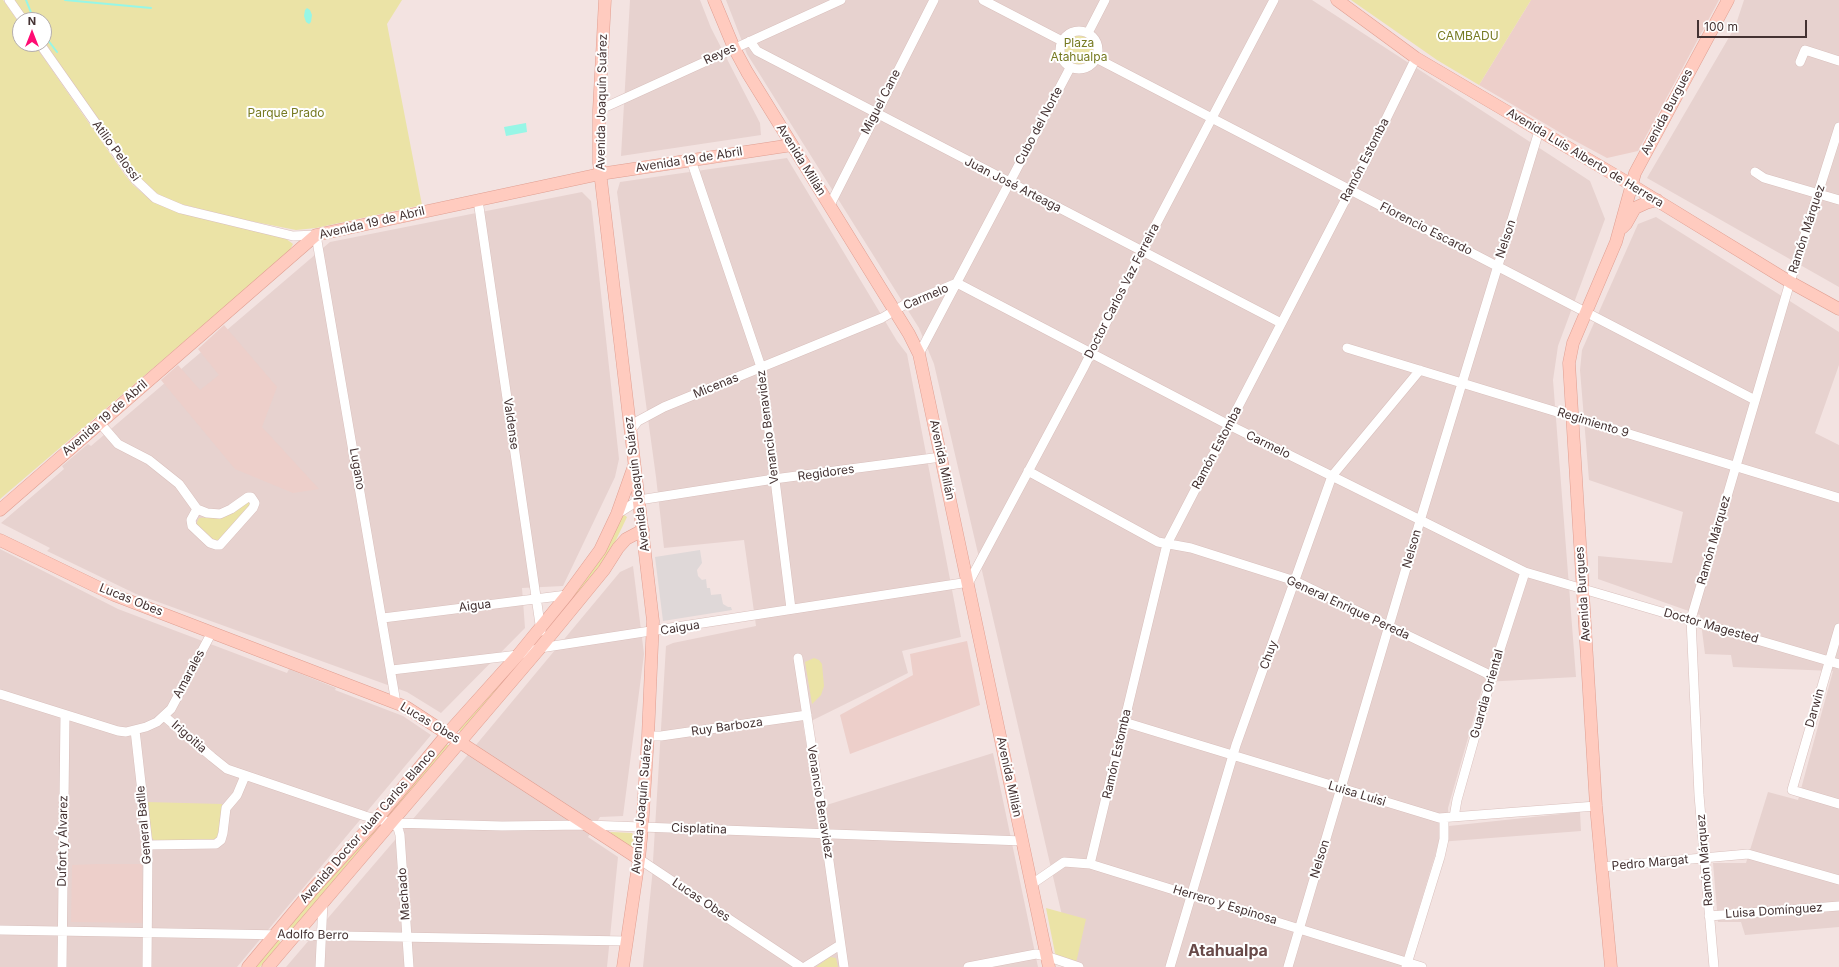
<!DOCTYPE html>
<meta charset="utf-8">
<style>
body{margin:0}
#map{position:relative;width:1839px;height:967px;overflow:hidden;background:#f3e3e1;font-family:Inter,sans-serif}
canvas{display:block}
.north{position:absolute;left:12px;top:12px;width:40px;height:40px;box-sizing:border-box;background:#fff;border:1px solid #b4adad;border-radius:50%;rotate:0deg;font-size:11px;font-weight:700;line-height:16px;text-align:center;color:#443232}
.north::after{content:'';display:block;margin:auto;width:14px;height:18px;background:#ff0c73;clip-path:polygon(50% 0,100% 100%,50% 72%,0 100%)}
.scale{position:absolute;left:1697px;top:20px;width:110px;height:18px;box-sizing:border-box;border:2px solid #443232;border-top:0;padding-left:5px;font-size:12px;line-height:14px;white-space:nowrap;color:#443232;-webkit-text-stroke:3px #fff;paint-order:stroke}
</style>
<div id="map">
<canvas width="1839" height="967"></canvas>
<div class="north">N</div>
<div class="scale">100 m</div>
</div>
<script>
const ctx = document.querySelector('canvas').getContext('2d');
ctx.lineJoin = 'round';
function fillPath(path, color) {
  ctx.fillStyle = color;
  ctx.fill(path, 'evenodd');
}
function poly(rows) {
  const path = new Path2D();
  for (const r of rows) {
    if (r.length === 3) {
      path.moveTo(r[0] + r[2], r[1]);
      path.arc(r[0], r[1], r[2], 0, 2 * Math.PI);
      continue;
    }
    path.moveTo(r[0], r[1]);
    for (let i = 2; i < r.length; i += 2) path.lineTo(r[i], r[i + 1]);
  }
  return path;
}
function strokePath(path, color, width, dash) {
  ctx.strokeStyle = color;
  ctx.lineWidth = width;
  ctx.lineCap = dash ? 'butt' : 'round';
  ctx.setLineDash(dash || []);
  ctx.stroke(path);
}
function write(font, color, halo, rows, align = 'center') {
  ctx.font = font + ' Inter,sans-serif';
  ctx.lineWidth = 4;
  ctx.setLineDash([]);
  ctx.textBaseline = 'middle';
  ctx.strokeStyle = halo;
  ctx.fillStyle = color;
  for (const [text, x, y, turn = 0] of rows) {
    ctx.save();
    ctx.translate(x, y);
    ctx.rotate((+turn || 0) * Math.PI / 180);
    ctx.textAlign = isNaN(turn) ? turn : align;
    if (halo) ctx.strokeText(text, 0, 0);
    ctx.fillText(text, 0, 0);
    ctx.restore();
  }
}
fillPath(poly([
 [630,0,700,0,711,28,760,123,761,135,621,156],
 [726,0,1312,0,1590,181,1605,219,1558,346,1553,380,1576,677,1484,682,1448,808,1449,826,1580,812,1581,831,1439,842,1401,967,1074,967,934,364,919,328,747,54],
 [1744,0,1839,0,1839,287,1647,178,1735,27],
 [787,158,897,341,907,354,961,637,902,651,908,673,803,725,817,808,993,753,1038,967,643,967,652,878,666,646,673,643,756,626,744,540,664,548,656,477,617,192,620,182],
 [582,192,591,201,619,459,615,477,563,586,522,588,525,628,441,713,407,692,136,594,47,551,50,548,1,523,64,469,62,466,88,444,91,446,330,242],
 [1656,217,1839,332,1839,365,1815,433,1839,445,1839,927,1745,935,1741,922,1718,922,1713,863,1746,863,1768,792,1798,800,1833,671,1733,667,1731,655,1705,654,1700,615,1598,579,1598,556,1672,563,1683,512,1589,480,1580,370,1582,350,1638,224],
 [0,549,118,609,287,673,289,669,336,688,335,690,403,716,431,735,237,967,0,967],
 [633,566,644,654,623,816,600,817,588,837,618,857,607,967,286,967,461,763,620,572]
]), '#e7d2cf');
fillPath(poly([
 [1531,0,1719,0,1638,151,1607,158,1566,136,1479,85],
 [224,325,277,387,262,427,319,489,293,493,235,469,161,380,178,365,200,390,219,375,198,349],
 [967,641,980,705,850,754,840,715,913,675,910,654],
 [97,864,142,864,143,923,71,922,72,865]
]), '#edcfca');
fillPath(poly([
 [0,0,3,0,20,24,20,44,34,44,125,175,133,185,146,196,160,205,285,238,293,244,289,252,0,499],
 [13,0,402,0,387,24,422,205,316,228,296,230,235,218,181,204,164,198,142,183,103,128,44,41,44,20,29,20],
 [1351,0,1531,0,1479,85,1437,60],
 [1079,50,16],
 [247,499,251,504,218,541,214,542,196,524,199,518,220,516],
 [623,514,627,517,604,565,551,625,550,624],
 [814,658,819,660,822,664,824,686,821,695,812,704,805,662],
 [516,664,518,666,461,731,460,731,458,729],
 [446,744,450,746,390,816,387,816],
 [146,802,222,804,219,836,215,840,156,842,151,837],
 [375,828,379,830,293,929,288,927,311,900],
 [611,832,632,833,634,836,632,847,629,847,610,833],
 [1046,908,1086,919,1076,963,1056,955,1055,953],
 [277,940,280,941,281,944,260,967,253,967],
 [830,957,836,958,838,967,816,967]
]), '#ebe3a6');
fillPath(poly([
 [700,550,702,563,697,570,698,576,702,580,706,579,707,588,710,588,711,595,721,594,723,604,728,607,731,607,732,610,663,621,655,557]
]), '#dfd8d8');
fillPath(poly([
 [307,8,310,10,312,15,311,22,309,24,306,22,304,16,305,10],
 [526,123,527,132,506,136,504,127]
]), '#97f6e6');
strokePath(poly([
 [26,0,34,20],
 [65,0,151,8],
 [44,35,57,52]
]), '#97f6e6', 2);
const street = poly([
 [9,0,23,20],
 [983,0,1062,41],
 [1079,50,19],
 [1088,33,1105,0],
 [750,41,757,51,1281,323],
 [40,44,135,179,155,198,181,209,293,236,316,235,396,703],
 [1096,58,1755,400],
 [1800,62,1805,50,1839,61],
 [599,110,841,0],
 [691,160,761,367,791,609],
 [1755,172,1764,178,1839,200],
 [478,200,541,631],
 [830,205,934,0],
 [957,283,1223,422,1525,572,1839,664],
 [1347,348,1839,498],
 [919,354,1070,68],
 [99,422,118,444,149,460,179,484,197,509,191,520,192,526,210,543,216,545,220,545,253,508,255,503,251,497,248,497,231,509,220,514,207,513,197,509],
 [631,430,638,421,664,407,882,318,904,305,957,283],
 [1028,471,1158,542,1191,548,1295,581,1492,676],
 [617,514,639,500,774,479,941,457],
 [383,618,567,595],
 [1839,628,1792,790,1839,804],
 [798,658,825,833,844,967],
 [392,670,518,655,540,648,969,582,1083,369,1142,251,1274,0],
 [0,694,118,731,126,732,146,727,157,722,171,709,212,632],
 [164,716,212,757,227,769,365,816,393,823,502,826,587,825,1023,841],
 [1124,722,1439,818,1596,806],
 [135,730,148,845,147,967],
 [648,736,661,736,807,715],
 [1454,817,1457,800,1495,665,1525,572],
 [393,823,398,828,400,835,409,967],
 [148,845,216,844,221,840,223,833,226,808,237,795,245,776],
 [639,859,801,967],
 [1090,864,1167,544,1364,164,1416,58],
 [1601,867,1748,854,1839,880],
 [1032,884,1064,862,1090,864,1422,967],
 [1709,916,1839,906],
 [0,930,626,941],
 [62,967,65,715],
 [320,967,323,902],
 [805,967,840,945],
 [968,967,1036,954,1046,956,1079,967],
 [1170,967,1236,745,1332,476,1420,370],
 [1288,967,1420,521,1539,131],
 [1406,967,1440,857,1444,839,1444,818],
 [1714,967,1699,795,1691,619,1790,282,1839,127]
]);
const secondary = poly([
 [605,0,599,110,599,163,653,621,648,736,642,828,639,859,623,967],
 [714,0,734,48,747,72,909,334,919,354,1049,967],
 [1337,0,1416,58,1630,184,1790,282,1839,309],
 [1622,228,1626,224,1635,208,1646,203,1657,200],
 [0,510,316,235,600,174,792,145],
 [0,540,114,595,406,707,639,859],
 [248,967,313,889,377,819,448,733,518,655,567,595,600,550,617,514,634,466],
 [268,967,540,648,604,570,618,548,626,539,643,530],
 [1611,967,1596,806,1569,363,1573,343,1616,242,1635,173,1728,0]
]);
strokePath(street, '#d9c0bd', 10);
strokePath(secondary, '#e09f92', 13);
strokePath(street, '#fff', 9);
strokePath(secondary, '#ffcbbf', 12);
write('12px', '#767a21', '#fff', [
 ["CAMBADU",1468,36],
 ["Plaza",1079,43],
 ["Atahualpa",1079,57],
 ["Parque Prado",286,113]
]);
write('12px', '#443232', '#fff', [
 ["Reyes",720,54,-25],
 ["Avenida Joaquín Suárez",602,102,-89],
 ["Miguel Cane",881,102,-63],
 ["Avenida Burgues",1667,112,-62],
 ["Cubo del Norte",1039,126,-62],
 ["Atilio Pelossi",116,151,54],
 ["Avenida Luis Alberto de Herrera",1585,158,31],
 ["Avenida 19 de Abril",689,160,-9],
 ["Avenida Millán",801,160,58],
 ["Ramón Estomba",1365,160,-63],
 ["Juan José Arteaga",1013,185,27],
 ["Avenida 19 de Abril",372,223,-13],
 ["Florencio Escardo",1426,229,27],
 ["Ramón Márquez",1807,229,-72],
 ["Nelson",1506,239,-72],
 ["Doctor Carlos Vaz Ferreira",1122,291,-63],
 ["Carmelo",926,297,-23],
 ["Micenas",716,386,-22],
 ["Avenida 19 de Abril",105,418,-41],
 ["Regimiento 9",1593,423,17],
 ["Valdense",511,424,82],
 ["Venancio Benavidez",768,427,-97],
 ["Carmelo",1268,445,26],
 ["Ramón Estomba",1217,448,-62],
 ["Avenida Millán",942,460,78],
 ["Lugano",357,469,80],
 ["Regidores",826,473,-8],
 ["Avenida Joaquín Suárez",637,484,-97],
 ["Ramón Márquez",1714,540,-74],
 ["Nelson",1412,549,-74],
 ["Avenida Burgues",1583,594,-94],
 ["Lucas Obes",131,600,22],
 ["Aigua",475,606,-7],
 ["General Enrique Pereda",1348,608,25],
 ["Doctor Magested",1711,626,16],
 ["Caigua",680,628,-9],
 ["Chuy",1269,655,-70],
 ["Amarales",189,674,-62],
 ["Guardia Oriental",1487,694,-74],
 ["Darwin",1815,708,-74],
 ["Lucas Obes",430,723,31],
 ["Ruy Barboza",727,727,-8],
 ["Irigoitia",189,737,41],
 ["Ramón Estomba",1117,754,-77],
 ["Avenida Millán",1009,777,78],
 ["Luisa Luisi",1357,794,17],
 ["Venancio Benavidez",820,802,81],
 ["Avenida Joaquín Suárez",642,806,-85],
 ["General Batlle",144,825,-95],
 ["Avenida Doctor Juan Carlos Blanco",368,826,-49],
 ["Cisplatina",699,829,2],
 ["Dufort y Álvarez",63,841,-89],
 ["Nelson",1320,859,-73],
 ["Ramón Márquez",1705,860,-95],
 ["Pedro Margat",1650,863,-5],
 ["Machado",404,894,-94],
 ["Lucas Obes",701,900,34],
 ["Herrero y Espinosa",1225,905,17],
 ["Luisa Domínguez",1774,911,-4],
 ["Adolfo Berro",313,935,1]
]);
write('bold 16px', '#684948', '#fff', [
 ["Atahualpa",1228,951]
]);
</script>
